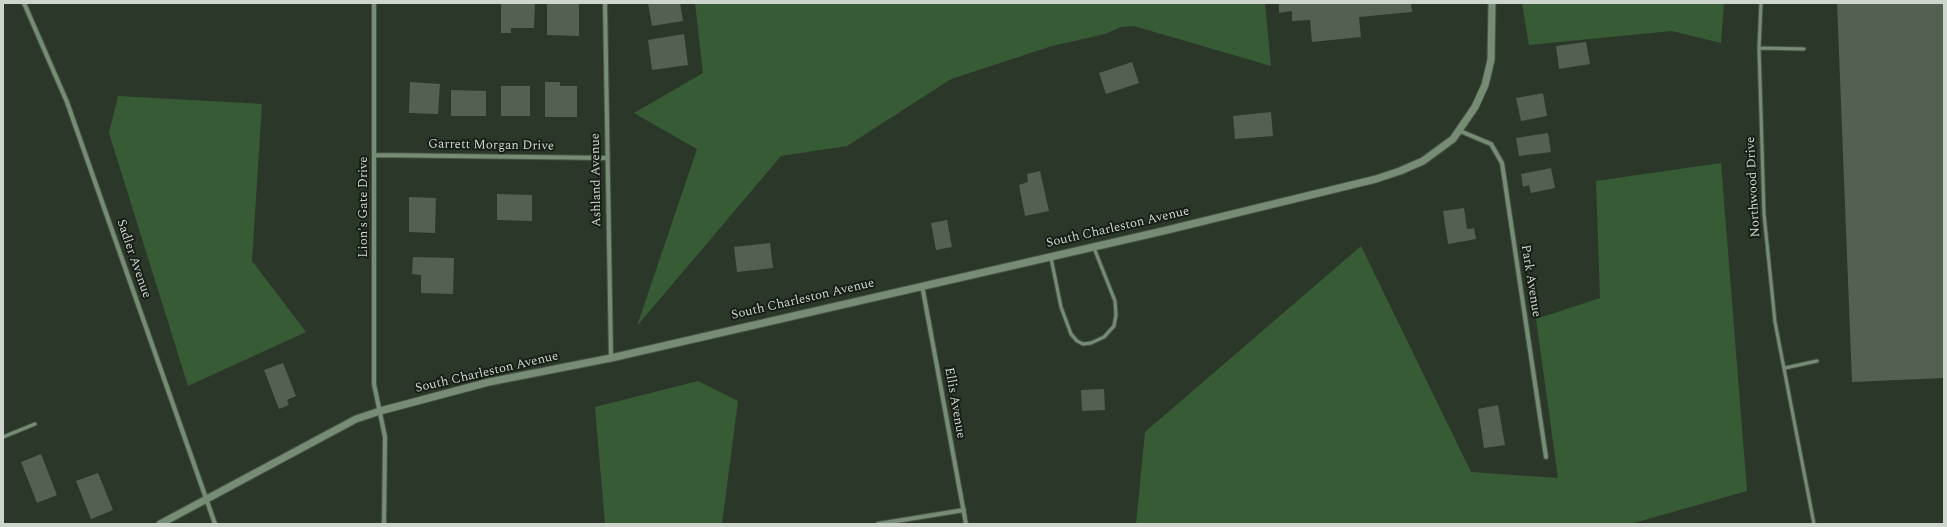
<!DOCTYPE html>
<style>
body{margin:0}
#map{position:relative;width:1947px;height:527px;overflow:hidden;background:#2b3829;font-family:Spectral,serif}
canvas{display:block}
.frame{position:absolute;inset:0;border:4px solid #cdd5cc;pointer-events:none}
</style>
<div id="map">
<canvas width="1947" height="527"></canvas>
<div class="frame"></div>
</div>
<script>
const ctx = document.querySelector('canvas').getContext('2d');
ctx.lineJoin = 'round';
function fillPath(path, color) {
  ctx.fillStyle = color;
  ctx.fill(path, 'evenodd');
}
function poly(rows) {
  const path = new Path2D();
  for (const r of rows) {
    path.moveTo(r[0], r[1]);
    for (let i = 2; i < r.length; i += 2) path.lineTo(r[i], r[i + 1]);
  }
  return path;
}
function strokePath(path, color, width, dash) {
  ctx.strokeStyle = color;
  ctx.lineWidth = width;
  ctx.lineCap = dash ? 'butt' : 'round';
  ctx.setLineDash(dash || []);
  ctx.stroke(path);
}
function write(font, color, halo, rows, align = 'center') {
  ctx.font = font + ' Spectral,serif';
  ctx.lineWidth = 4;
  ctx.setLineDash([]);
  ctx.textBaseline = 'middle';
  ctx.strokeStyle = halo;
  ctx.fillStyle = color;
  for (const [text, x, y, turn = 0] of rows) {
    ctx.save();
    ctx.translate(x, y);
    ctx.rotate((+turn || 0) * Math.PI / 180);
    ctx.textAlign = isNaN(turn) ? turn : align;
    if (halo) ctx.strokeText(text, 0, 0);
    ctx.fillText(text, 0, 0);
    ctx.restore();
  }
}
fillPath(poly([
 [695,3,1265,3,1271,66,1134,26,1121,27,1105,34,1052,46,951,79,847,146,781,156,637,326,697,149,634,113,703,73],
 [1522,3,1724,3,1721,43,1672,31,1529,45],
 [118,96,262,104,252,261,306,332,188,386,109,133],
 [1721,163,1747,491,1630,524,1136,524,1145,432,1361,246,1471,472,1558,478,1536,319,1600,298,1596,181],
 [698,381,738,401,722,524,605,524,595,407]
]), '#375b34');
fillPath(poly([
 [501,3,535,3,534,28,511,28,511,33,501,33],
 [547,3,579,3,579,36,547,35],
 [648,3,680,3,683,21,652,26],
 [1279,3,1411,3,1412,12,1359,17,1361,37,1312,42,1310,20,1292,21,1292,11,1279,13],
 [1837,3,1944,3,1944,378,1852,382],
 [684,34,688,65,652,70,648,40],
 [1586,42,1590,64,1559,69,1556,46],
 [1132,62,1139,83,1106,94,1099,73],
 [410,82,440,84,438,114,409,113],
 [545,82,560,82,560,86,577,86,577,117,545,117],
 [501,86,530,86,530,116,501,116],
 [451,90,486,91,486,116,451,116],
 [1543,93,1547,116,1521,121,1516,98],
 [1271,112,1273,136,1235,139,1233,116],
 [1548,133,1551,152,1519,156,1516,138],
 [1551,168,1555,188,1531,193,1529,185,1523,187,1521,174],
 [1040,171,1049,211,1025,216,1019,185,1028,182,1027,174],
 [497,194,532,195,532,221,497,220],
 [409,197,436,198,435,233,409,232],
 [1464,208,1467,229,1474,228,1476,239,1448,244,1443,211],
 [947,220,952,247,936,250,931,223],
 [770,243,773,268,737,272,734,247],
 [413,257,454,258,453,294,421,293,421,275,412,274],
 [283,363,296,396,287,400,289,405,279,409,264,370],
 [1104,389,1105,410,1082,411,1081,390],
 [1498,405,1505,445,1484,448,1478,409],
 [41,454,57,495,37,503,21,462],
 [98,473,113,510,91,519,76,481]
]), '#526150');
const service = poly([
 [1761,3,1759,48,1764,214,1775,322,1814,524],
 [1759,48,1804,49],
 [1051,258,1061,307,1071,334,1077,341,1083,344,1091,343,1104,337,1114,326,1116,315,1115,301,1094,248],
 [1785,368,1817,361],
 [3,437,35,424]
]);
const minor = poly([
 [24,3,67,102,215,524],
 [374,3,374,384,385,437,384,524],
 [605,3,611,358],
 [1460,131,1491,144,1502,163,1546,457],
 [375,155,607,158],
 [922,285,966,524],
 [878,524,964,510]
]);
const tertiary = poly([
 [160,524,356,419,380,411,489,382,611,358,1163,231,1376,179,1400,171,1423,161,1453,139,1475,107,1485,85,1491,60,1492,3]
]);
strokePath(service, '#485446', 5);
strokePath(minor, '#485446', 6);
strokePath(tertiary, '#485446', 9);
strokePath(service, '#768c74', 3);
strokePath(minor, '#768c74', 4);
strokePath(tertiary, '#768c74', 7);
write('13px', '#cdd5cc', '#171e17', [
 ["Garrett Morgan Drive",491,146,1],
 ["Ashland Avenue",597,180,-91],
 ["Northwood Drive",1754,187,-93],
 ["Lion's Gate Drive",364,207,-90],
 ["South Charleston Avenue",1118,228,-13],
 ["Sadler Avenue",133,259,71],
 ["Park Avenue",1530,281,81],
 ["South Charleston Avenue",803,300,-13],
 ["South Charleston Avenue",487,373,-13],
 ["Ellis Avenue",954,403,80]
]);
</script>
